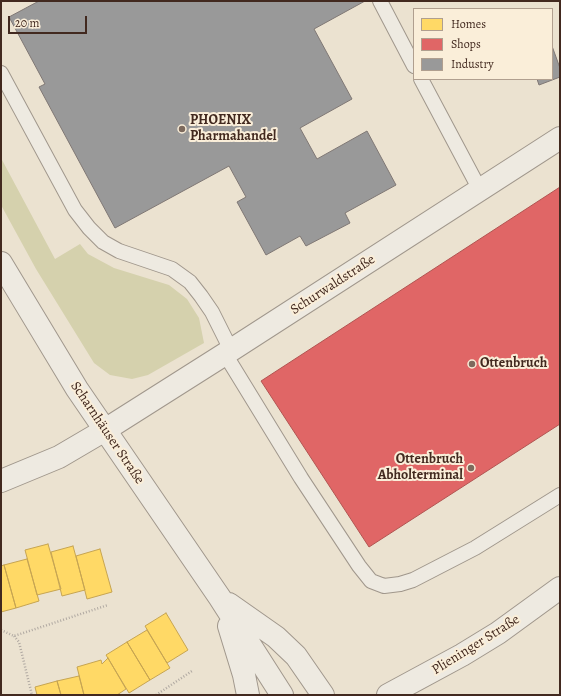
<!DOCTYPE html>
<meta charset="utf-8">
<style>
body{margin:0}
#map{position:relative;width:561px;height:696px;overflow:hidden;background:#ebe2d0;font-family:Alegreya,serif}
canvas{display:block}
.frame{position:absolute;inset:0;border:2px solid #42291f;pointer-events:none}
.legend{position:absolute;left:413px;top:8px;width:140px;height:72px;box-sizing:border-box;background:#faeed9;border:1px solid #b09f8f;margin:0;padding:5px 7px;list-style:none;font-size:12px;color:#42291f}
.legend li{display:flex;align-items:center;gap:8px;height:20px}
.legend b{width:20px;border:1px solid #b09f8f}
.scale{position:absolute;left:8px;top:16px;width:79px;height:18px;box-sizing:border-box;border:2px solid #42291f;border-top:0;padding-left:5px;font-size:12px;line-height:14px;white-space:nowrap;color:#42291f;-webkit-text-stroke:3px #faeed9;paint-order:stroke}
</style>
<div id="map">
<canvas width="561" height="696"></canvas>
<div class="frame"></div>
<ul class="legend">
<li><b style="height:11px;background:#ffd966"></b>Homes</li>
<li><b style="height:11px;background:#e06666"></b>Shops</li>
<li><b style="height:11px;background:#999"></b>Industry</li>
</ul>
<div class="scale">20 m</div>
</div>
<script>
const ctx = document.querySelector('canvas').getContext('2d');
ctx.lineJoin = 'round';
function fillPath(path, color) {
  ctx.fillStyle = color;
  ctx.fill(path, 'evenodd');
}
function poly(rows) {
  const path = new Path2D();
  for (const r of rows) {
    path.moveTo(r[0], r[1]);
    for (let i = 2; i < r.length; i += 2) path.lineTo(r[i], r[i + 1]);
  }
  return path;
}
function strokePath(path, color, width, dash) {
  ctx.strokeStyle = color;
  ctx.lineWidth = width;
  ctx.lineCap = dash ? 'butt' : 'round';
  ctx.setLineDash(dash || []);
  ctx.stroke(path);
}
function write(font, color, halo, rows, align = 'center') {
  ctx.font = font + ' Alegreya,serif';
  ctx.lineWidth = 4;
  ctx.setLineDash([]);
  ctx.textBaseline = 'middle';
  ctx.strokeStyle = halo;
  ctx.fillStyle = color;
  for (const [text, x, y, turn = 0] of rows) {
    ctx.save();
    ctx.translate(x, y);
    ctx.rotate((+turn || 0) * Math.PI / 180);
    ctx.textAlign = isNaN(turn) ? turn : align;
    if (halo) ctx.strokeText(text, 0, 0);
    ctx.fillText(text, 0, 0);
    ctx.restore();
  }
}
fillPath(poly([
 [1,158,55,259,80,244,88,254,114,268,169,285,187,299,199,318,204,343,148,375,132,379,110,375,94,363,36,269,1,205]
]), '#d5d1ad');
const homes = poly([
 [48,544,61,589,37,595,25,550,48,544],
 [73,546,85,590,62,596,51,552,73,546],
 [100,549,112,592,87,599,76,556,100,549],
 [27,559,39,601,16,608,4,565,27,559],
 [4,565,16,608,1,612,1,566,4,565],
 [166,613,188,650,167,663,145,626,166,613],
 [147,630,170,668,150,680,127,642,147,630],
 [127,642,150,680,129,693,106,655,127,642],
 [108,658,126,689,117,695,84,695,77,667,101,660,102,664,108,658],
 [79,676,84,695,61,695,57,681,79,676],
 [57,681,61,695,37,695,35,687,57,681]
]);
fillPath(homes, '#ffd966');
strokePath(homes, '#c6a451', 1);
const shops = poly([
 [560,187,560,424,369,547,261,381,560,187]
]);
fillPath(shops, '#e06666');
strokePath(shops, '#b15451', 1);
const industry = poly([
 [39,1,365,1,314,29,352,99,300,128,317,159,367,131,396,185,345,213,350,223,306,246,300,236,266,255,237,202,246,197,229,166,115,228,39,87,45,84,9,17,39,1],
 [552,46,560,68,560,77,539,85,537,79,552,79,552,46]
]);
fillPath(industry, '#999');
strokePath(industry, '#7f7774', 1);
const service = poly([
 [380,1,414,66],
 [1,73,75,210,89,228,103,242,119,251,172,269,190,282,201,296,212,312,231,350],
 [421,79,480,190],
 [225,354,301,478,359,566,371,581,384,586,400,584,413,580,475,548,560,495]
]);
const minor = poly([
 [1,481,59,457,105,430,225,354,560,138]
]);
const tertiary = poly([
 [1,263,77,389,220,598,282,695],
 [229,604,276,637,296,656,323,695],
 [229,626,244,675,248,695],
 [388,695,462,655,498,633,560,588]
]);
strokePath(service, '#a0978c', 16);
strokePath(minor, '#a0978c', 24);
strokePath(tertiary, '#a0978c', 24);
strokePath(poly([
 [1,630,14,636,108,605],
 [14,636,19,642,32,695],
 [156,695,192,671]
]), '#b0a9a2', 2.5, [1, 2]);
strokePath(service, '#eeeae1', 14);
strokePath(minor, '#eeeae1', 22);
strokePath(tertiary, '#eeeae1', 22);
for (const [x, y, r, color] of [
 [182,129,4,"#7d6a5d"],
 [472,364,4,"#7d6a5d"],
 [471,468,4,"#7d6a5d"]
]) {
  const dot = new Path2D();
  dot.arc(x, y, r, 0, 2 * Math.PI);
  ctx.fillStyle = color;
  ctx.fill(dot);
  strokePath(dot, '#faeed9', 1.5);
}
write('bold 14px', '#42291f', '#faeed9', [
 ["PHOENIX",190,121],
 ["Pharmahandel",190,137],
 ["Ottenbruch",480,364],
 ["Ottenbruch",463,460,"right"],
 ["Abholterminal",463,476,"right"]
], 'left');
write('14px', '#42291f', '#faeed9', [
 ["Schurwaldstraße",333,285,-33],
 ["Scharnhäuser Straße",107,433,56],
 ["Plieninger Straße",476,645,-32]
]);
</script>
